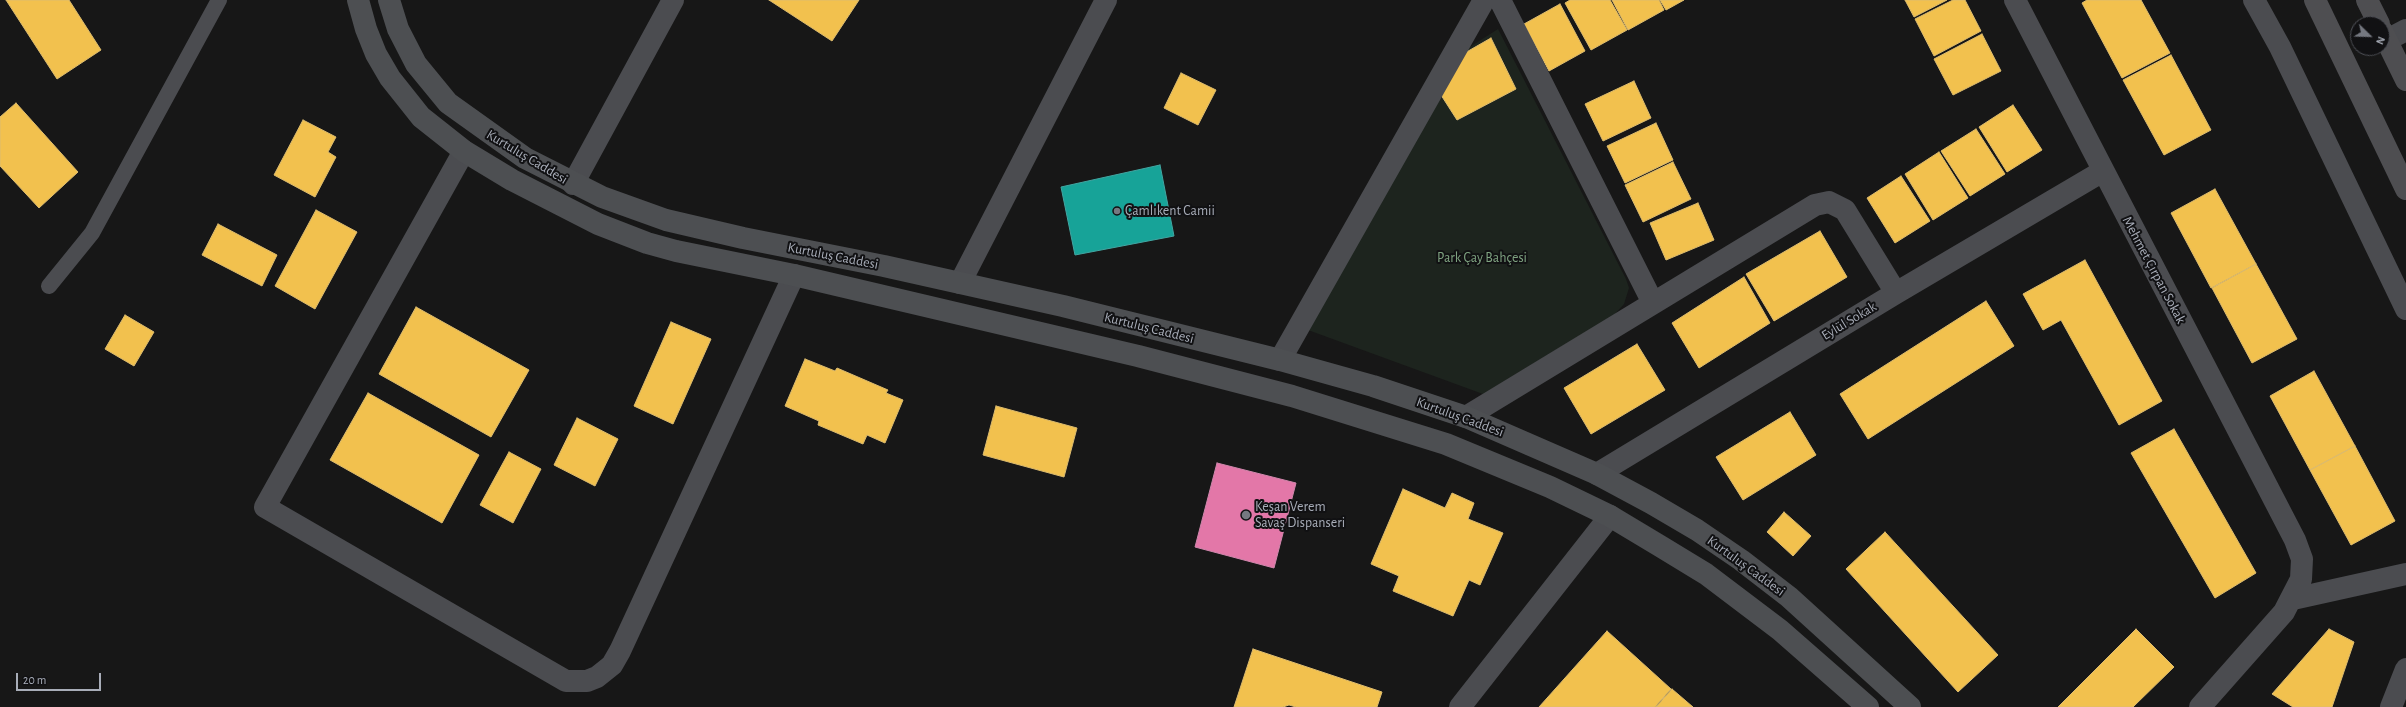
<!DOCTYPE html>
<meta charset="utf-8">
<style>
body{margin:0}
#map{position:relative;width:2406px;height:707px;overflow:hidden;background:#171717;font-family:"Alegreya Sans",sans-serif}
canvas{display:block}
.north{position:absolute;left:2350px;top:16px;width:40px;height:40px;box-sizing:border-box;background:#111113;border:1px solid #4d4f55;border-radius:50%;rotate:113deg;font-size:11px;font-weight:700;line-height:16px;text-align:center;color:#a8adb8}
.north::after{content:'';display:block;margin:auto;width:14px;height:18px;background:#757880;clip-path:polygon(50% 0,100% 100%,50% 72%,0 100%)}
.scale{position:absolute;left:16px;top:673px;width:85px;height:18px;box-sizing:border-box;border:2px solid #a8adb8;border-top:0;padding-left:5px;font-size:12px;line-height:14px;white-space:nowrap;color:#a8adb8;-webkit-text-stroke:3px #111113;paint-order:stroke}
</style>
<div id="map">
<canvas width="2406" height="707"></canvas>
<div class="north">N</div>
<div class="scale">20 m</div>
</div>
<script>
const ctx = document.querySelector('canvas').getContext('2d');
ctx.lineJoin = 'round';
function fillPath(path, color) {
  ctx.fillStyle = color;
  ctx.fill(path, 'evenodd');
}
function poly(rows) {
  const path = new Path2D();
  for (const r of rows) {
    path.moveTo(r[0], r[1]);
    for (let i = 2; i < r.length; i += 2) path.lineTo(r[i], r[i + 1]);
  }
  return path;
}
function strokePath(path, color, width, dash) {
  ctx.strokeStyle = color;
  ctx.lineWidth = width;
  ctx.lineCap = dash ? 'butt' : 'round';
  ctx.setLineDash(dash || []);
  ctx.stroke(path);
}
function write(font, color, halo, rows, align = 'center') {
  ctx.font = font + ' "Alegreya Sans",sans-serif';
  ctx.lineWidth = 4;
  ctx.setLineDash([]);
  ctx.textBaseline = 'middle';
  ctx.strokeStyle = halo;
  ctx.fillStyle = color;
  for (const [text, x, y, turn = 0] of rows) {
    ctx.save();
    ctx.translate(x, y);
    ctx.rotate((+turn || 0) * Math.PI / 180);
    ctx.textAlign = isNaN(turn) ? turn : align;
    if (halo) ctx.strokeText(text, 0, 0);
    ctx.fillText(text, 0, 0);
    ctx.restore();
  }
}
fillPath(poly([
 [1498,29,1626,279,1629,288,1624,304,1614,315,1483,394,1308,330,1462,52]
]), '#1d241e');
const homes = poly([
 [6,0,69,0,101,50,57,79,6,0],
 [769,0,859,0,832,41,769,0],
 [1570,0,1610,0,1627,30,1591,50,1565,3,1570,0],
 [1612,0,1659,0,1664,10,1628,30,1612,0],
 [1660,0,1684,0,1666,10,1660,0],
 [1905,0,1947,0,1914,17,1905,0],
 [1953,0,1965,0,1981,31,1934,56,1915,19,1953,0],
 [2087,0,2141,0,2170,53,2122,78,2082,3,2087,0],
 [1560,4,1585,51,1549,71,1524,24,1560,4],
 [1982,34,2001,71,1953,95,1934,59,1982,34],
 [1491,38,1516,89,1457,120,1441,95,1463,54,1491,38],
 [2171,55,2211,130,2164,155,2123,80,2171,55],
 [1181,73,1216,90,1198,125,1164,108,1181,73],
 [1634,81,1651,118,1603,141,1585,104,1634,81],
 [16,103,78,172,39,208,0,166,0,117,16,103],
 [2013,105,2042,150,2007,172,1979,127,2013,105],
 [303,120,336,137,328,152,336,157,315,197,274,175,303,120],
 [1656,123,1673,160,1625,183,1607,146,1656,123],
 [1976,129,2005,174,1970,196,1941,151,1976,129],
 [1939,152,1968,198,1933,220,1905,174,1939,152],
 [1673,162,1691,199,1643,222,1625,185,1673,162],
 [1901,176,1930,221,1895,243,1867,198,1901,176],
 [2215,189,2256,264,2211,288,2171,213,2215,189],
 [1698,203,1714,240,1666,260,1650,223,1698,203],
 [316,210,357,232,315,309,275,286,316,210],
 [218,224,277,255,262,286,202,255,218,224],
 [1820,231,1847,277,1774,321,1746,274,1820,231],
 [2085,260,2162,401,2119,425,2061,320,2043,330,2023,294,2085,260],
 [2256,264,2297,339,2252,363,2212,288,2256,264],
 [1744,277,1770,323,1699,368,1672,323,1744,277],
 [1986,301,2014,346,1868,439,1840,394,1986,301],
 [416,307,529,370,491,437,379,374,416,307],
 [125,315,154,332,134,366,105,349,125,315],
 [671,322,711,339,673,424,634,406,671,322],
 [1637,344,1665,390,1591,434,1564,388,1637,344],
 [805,359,835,371,837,368,888,390,886,393,903,400,885,443,867,435,863,444,818,425,819,421,785,406,805,359],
 [2314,371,2355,446,2310,470,2270,396,2314,371],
 [368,393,479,455,442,523,330,460,368,393],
 [996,406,1077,428,1064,477,983,455,996,406],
 [1790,412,1816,455,1743,500,1716,457,1790,412],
 [577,418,618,439,595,486,554,465,577,418],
 [2174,429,2256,573,2215,598,2131,453,2174,429],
 [2355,446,2395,521,2351,545,2310,470,2355,446],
 [509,452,541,469,513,523,480,505,509,452],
 [1403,489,1445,508,1452,493,1474,503,1468,519,1503,533,1480,585,1469,580,1453,616,1393,591,1399,576,1371,564,1403,489],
 [1784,512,1811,536,1793,556,1767,532,1784,512],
 [1885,532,1998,655,1958,692,1846,569,1885,532],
 [2136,629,2174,667,2133,707,2058,707,2136,629],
 [2329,629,2354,642,2332,707,2293,707,2272,694,2329,629],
 [1607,631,1671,689,1655,707,1539,707,1607,631],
 [1253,649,1382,692,1377,707,1296,707,1289,705,1283,707,1234,707,1253,649],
 [1672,689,1693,707,1656,707,1672,689]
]);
fillPath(homes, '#f2c14e');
strokePath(homes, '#dcbb6e', 1);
const health = poly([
 [1217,463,1296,483,1274,568,1195,547,1217,463]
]);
fillPath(health, '#e377a8');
strokePath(health, '#d187ad', 1);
const public = poly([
 [1160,165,1174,236,1075,255,1061,187,1160,165]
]);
fillPath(public, '#17a398');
strokePath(public, '#42a6a2', 1);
strokePath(poly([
 [49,286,92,233,219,0]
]), '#4b4c50', 16);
strokePath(poly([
 [1500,0,1653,303],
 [2015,0,2295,540,2302,559,2301,579,2284,612,2200,707],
 [2254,0,2280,47,2406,309],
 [2387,40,2406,30],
 [464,151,265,507,566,681,587,681,597,677,612,665,620,651,794,275],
 [573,184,673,0],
 [960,283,1106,0],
 [1280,360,1484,0],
 [1466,417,1815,205,1829,202,1845,210,1896,293],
 [1597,474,1896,293,2103,171],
 [2293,599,2406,574],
 [1460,707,1610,516],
 [2391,707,2406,669]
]), '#4b4c50', 22);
strokePath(poly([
 [358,0,366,29,376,54,390,78,421,117,464,151,512,180,598,224,647,243,676,251,794,275,1138,356,1292,396,1446,444,1550,487,1610,516,1660,546,1706,574,1780,630,1868,707],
 [389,0,398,29,416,64,448,103,525,158,602,197,666,220,743,238,884,266,1063,306,1280,360,1373,386,1466,417,1597,474,1651,503,1697,530,1741,560,1789,597,1910,707]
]), '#4d4f52', 22);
strokePath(poly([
 [2315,0,2406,189],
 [2367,0,2379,24],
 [2382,31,2406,80]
]), '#4e4e51', 22);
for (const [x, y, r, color] of [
 [1117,211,4,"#757880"],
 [1246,515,5,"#757880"]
]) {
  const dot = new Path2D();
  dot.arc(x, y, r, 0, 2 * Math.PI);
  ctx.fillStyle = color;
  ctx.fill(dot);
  strokePath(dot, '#111113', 1.5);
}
write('14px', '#a8adb8', '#111113', [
 ["Kurtuluş Caddesi",527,157,31],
 ["Kurtuluş Caddesi",833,256,11],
 ["Mehmet Çırpan Sokak",2154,270,62],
 ["Eylül Sokak",1849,321,-31],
 ["Kurtuluş Caddesi",1149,328,14],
 ["Kurtuluş Caddesi",1460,417,20],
 ["Kurtuluş Caddesi",1746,566,36]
]);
write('14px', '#a8adb8', '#111113', [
 ["Çamlıkent Camii",1125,211],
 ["Keşan Verem",1255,507],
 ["Savaş Dispanseri",1255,523]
], 'left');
write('14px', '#7fa381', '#111113', [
 ["Park Çay Bahçesi",1482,258]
]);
</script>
